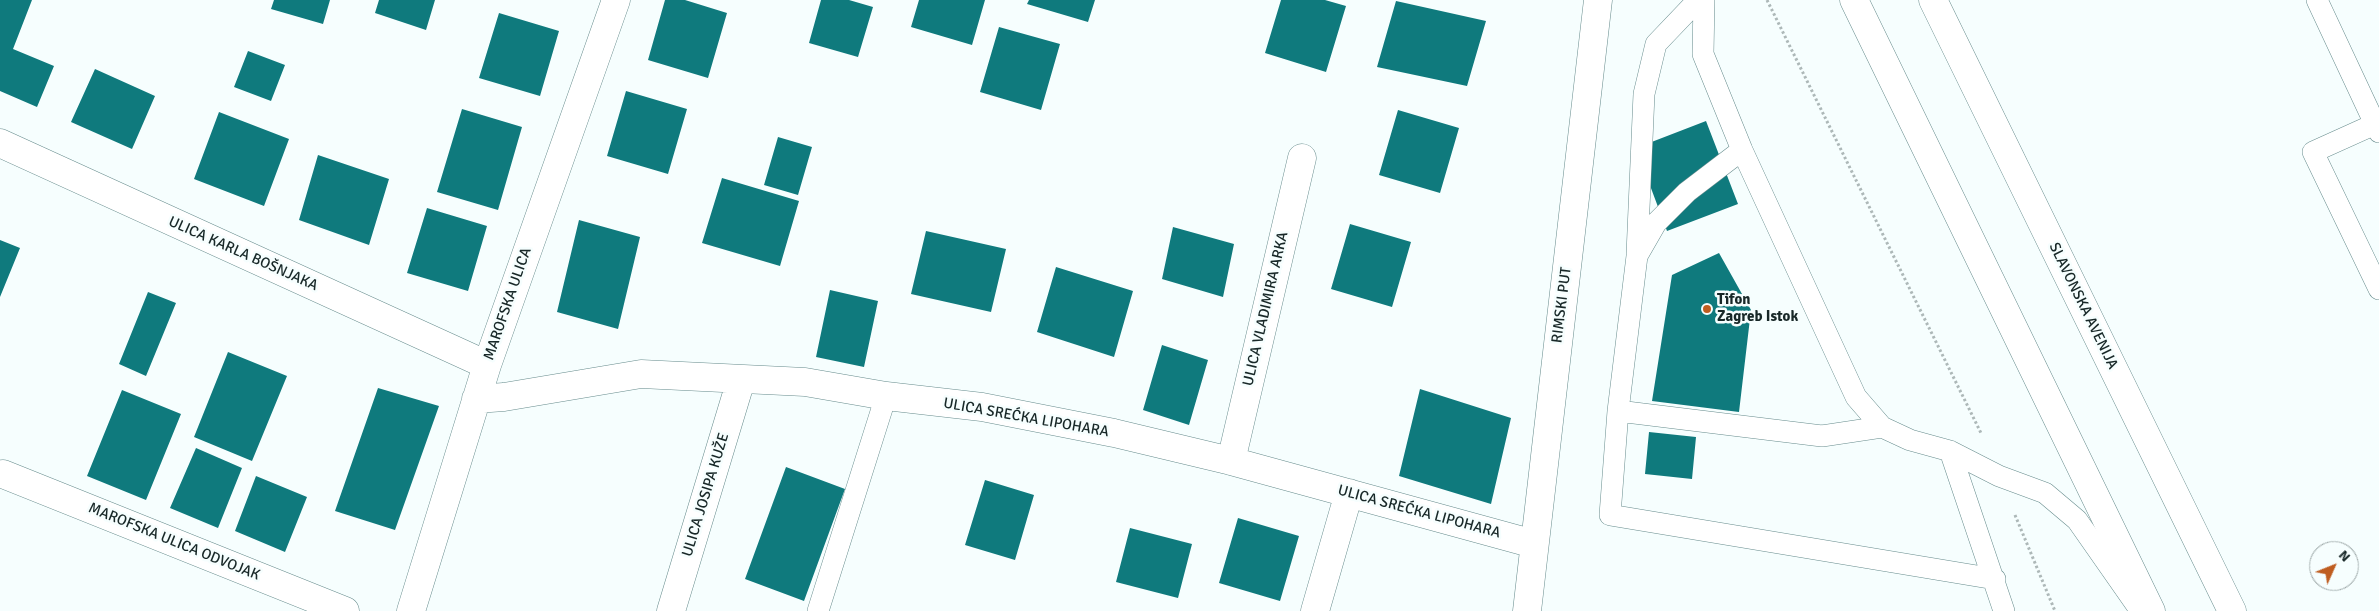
<!DOCTYPE html>
<meta charset="utf-8">
<style>
body{margin:0}
#map{position:relative;width:2379px;height:611px;overflow:hidden;background:#f6fefe;font-family:Signika,sans-serif}
canvas{display:block}
.north{position:absolute;left:2309px;top:541px;width:50px;height:50px;box-sizing:border-box;background:#f6fefe;border:1px solid #9da8a8;border-radius:50%;rotate:46deg;font-size:14px;font-weight:700;line-height:20px;text-align:center;color:#182828}
.north::after{content:'';display:block;margin:auto;width:18px;height:22px;background:#bf5d20;clip-path:polygon(50% 0,100% 100%,50% 72%,0 100%)}
</style>
<div id="map">
<canvas width="2379" height="611"></canvas>
<div class="north">N</div>
</div>
<script>
const ctx = document.querySelector('canvas').getContext('2d');
ctx.lineJoin = 'round';
function fillPath(path, color) {
  ctx.fillStyle = color;
  ctx.fill(path, 'evenodd');
}
function poly(rows) {
  const path = new Path2D();
  for (const r of rows) {
    path.moveTo(r[0], r[1]);
    for (let i = 2; i < r.length; i += 2) path.lineTo(r[i], r[i + 1]);
  }
  return path;
}
function strokePath(path, color, width, dash) {
  ctx.strokeStyle = color;
  ctx.lineWidth = width;
  ctx.lineCap = dash ? 'butt' : 'round';
  ctx.setLineDash(dash || []);
  ctx.stroke(path);
}
function write(font, color, halo, rows, align = 'center') {
  ctx.font = font + ' Signika,sans-serif';
  ctx.lineWidth = 5;
  ctx.setLineDash([]);
  ctx.textBaseline = 'middle';
  ctx.strokeStyle = halo;
  ctx.fillStyle = color;
  for (const [text, x, y, turn = 0] of rows) {
    ctx.save();
    ctx.translate(x, y);
    ctx.rotate((+turn || 0) * Math.PI / 180);
    ctx.textAlign = isNaN(turn) ? turn : align;
    if (halo) ctx.strokeText(text, 0, 0);
    ctx.fillText(text, 0, 0);
    ctx.restore();
  }
}
fillPath(poly([
 [0,0,32,0,13,49,54,66,37,107,0,91],
 [274,0,330,0,323,24,271,9],
 [379,0,435,0,426,30,375,13],
 [665,0,685,0,727,13,708,78,648,60],
 [821,0,849,0,873,7,858,57,809,43],
 [919,0,985,0,972,45,911,27],
 [1029,0,1095,0,1088,22,1027,4],
 [1281,0,1325,0,1346,6,1326,72,1265,53],
 [1396,1,1486,21,1467,86,1377,67],
 [499,13,559,31,540,96,479,78],
 [999,27,1060,44,1041,110,980,92],
 [248,51,285,65,271,101,234,87],
 [95,69,155,96,132,149,71,122],
 [626,91,687,109,668,174,607,156],
 [462,109,522,127,498,210,437,192],
 [1398,110,1459,128,1440,193,1379,175],
 [219,112,289,139,264,206,194,179],
 [1706,121,1738,204,1667,231,1636,148],
 [778,137,812,147,798,195,764,185],
 [318,155,389,179,369,245,299,220],
 [722,178,799,201,780,266,702,243],
 [427,208,487,226,468,291,407,273],
 [579,220,640,237,618,329,557,312],
 [1350,224,1411,242,1392,307,1331,289],
 [1173,227,1234,244,1223,297,1162,279],
 [926,231,1006,249,991,312,911,294],
 [0,240,20,248,0,297],
 [1719,253,1751,310,1739,412,1652,401,1672,275],
 [1056,267,1133,291,1114,357,1037,332],
 [830,290,878,301,864,367,816,357],
 [148,292,176,303,146,376,119,364],
 [1162,345,1208,360,1189,425,1143,410],
 [228,352,287,376,252,461,194,437],
 [378,388,439,406,395,530,335,511],
 [1420,389,1511,418,1491,504,1399,476],
 [122,390,181,414,146,500,87,476],
 [1649,432,1696,437,1692,479,1645,474],
 [196,448,242,468,218,528,170,508],
 [786,467,845,489,804,601,745,579],
 [256,476,307,497,285,552,235,531],
 [985,480,1034,495,1015,560,965,545],
 [1238,518,1299,536,1280,601,1219,583],
 [1130,528,1192,544,1178,598,1116,582]
]), '#0f7a7d');
const lane = poly([
 [1704,0,1703,54,1742,150,1856,397,1882,427,1910,440,1950,451,1999,476,2045,493,2077,520,2140,610],
 [2317,0,2375,124,2379,122],
 [2379,132,2375,124,2313,152,2379,289],
 [1742,150,1687,192,1656,223,1637,256,1618,411,1822,436,1882,427],
 [1637,254,1644,94,1656,44,1698,0],
 [1618,411,1610,515,1995,579],
 [1950,451,2004,611],
 [818,611,886,396]
]);
const street = poly([
 [0,143,487,365],
 [476,399,504,397,641,374,805,382,886,396,982,407,1114,433,1231,461,1534,544],
 [1231,461,1302,158],
 [3,474,345,611],
 [411,611,487,365,616,0],
 [671,611,741,380],
 [1315,611,1349,493],
 [1527,611,1598,0]
]);
const secondary = poly([
 [1854,0,2151,611],
 [1933,0,2232,611]
]);
strokePath(lane, '#678c8d', 22);
strokePath(street, '#678c8d', 29);
strokePath(secondary, '#678c8d', 29);
strokePath(poly([
 [1767,0,1981,433],
 [2015,515,2055,611]
]), '#adb8b8', 3, [2.5, 2.5]);
strokePath(lane, '#fff', 21);
strokePath(street, '#fff', 28);
strokePath(secondary, '#fff', 28);
for (const [x, y, r, color] of [
 [1707,309,5,"#bf5d20"]
]) {
  const dot = new Path2D();
  dot.arc(x, y, r, 0, 2 * Math.PI);
  ctx.fillStyle = color;
  ctx.fill(dot);
  strokePath(dot, '#f6fefe', 2);
}
write('15px', '#182828', '#f6fefe', [
 ["ULICA KARLA BOŠNJAKA",243,254,24],
 ["MAROFSKA ULICA",508,304,-71],
 ["RIMSKI PUT",1562,305,-83],
 ["SLAVONSKA AVENIJA",2083,306,64],
 ["ULICA VLADIMIRA ARKA",1266,309,-77],
 ["ULICA SREĆKA LIPOHARA",1026,418,10],
 ["ULICA JOSIPA KUŽE",706,495,-73],
 ["ULICA SREĆKA LIPOHARA",1419,512,15],
 ["MAROFSKA ULICA ODVOJAK",174,542,22]
]);
write('bold 15px', '#182828', '#f6fefe', [
 ["Tifon",1717,300],
 ["Zagreb Istok",1717,317]
], 'left');
</script>
